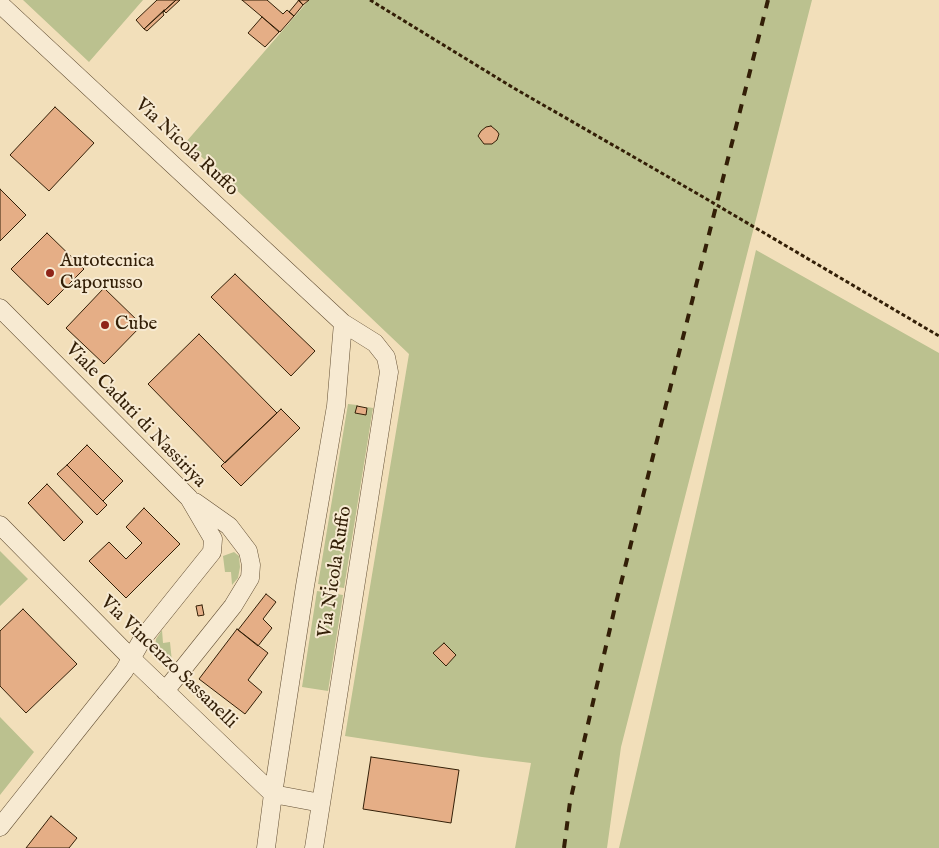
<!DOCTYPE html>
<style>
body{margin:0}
canvas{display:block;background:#f2dfba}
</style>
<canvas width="939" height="848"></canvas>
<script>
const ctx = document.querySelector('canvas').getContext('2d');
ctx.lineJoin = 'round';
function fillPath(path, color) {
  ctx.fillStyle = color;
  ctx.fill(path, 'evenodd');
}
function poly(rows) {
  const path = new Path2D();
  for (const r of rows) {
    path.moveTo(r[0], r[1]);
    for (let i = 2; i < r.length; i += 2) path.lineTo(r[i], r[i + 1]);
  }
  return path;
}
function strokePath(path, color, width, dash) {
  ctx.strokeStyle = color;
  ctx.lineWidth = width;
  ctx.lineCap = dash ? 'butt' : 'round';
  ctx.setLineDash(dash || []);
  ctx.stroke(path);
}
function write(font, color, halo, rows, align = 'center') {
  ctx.font = font + ' "IM FELL English",serif';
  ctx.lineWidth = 4;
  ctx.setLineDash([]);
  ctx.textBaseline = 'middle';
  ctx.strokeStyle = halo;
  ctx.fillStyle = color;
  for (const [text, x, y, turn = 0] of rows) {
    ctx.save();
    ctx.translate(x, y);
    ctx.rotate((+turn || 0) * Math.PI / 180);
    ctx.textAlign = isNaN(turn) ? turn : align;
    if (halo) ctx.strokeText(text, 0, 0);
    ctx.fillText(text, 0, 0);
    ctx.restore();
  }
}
fillPath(poly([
 [23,0,143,0,89,62],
 [309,0,812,0,621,747,607,848,515,848,531,763,482,757,345,736,409,354,186,142],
 [756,250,939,353,939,848,619,848],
 [348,404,357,405,356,413,366,415,367,407,373,408,344,588,318,584],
 [0,551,28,579,0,606],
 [234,552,239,556,240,567,238,578,232,585,231,572,225,572,223,556],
 [317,591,343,595,328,691,302,687],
 [162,630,163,643,170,642,172,662,165,665,159,657,155,648,156,639],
 [0,717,34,752,0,795]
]), '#bbc18f');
const building = poly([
 [157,0,176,0,144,29,136,20,157,0],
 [176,0,180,0,166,13,164,11,176,0],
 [242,0,267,0,283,14,287,10,294,16,280,32,242,0],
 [298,0,309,0,303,5,298,0],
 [299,0,303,5,294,16,289,12,299,0],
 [164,10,163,13,164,15,147,31,144,29,164,10],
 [262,17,279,32,265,47,248,33,262,17],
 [55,107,94,143,49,191,10,155,55,107],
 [491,126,497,131,499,134,497,140,492,144,484,144,478,136,481,131,486,127,491,126],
 [0,189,26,215,0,241,0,189],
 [47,233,84,269,48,305,11,269,47,233],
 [235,274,315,351,291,376,211,297,235,274],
 [104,288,142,325,104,364,66,328,104,288],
 [199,334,277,413,225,463,148,384,199,334],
 [357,406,367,408,366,415,355,413,357,406],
 [281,409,300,428,241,486,221,466,281,409],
 [87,445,123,481,103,501,67,465,87,445],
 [67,465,107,505,97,515,57,474,67,465],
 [47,484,83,522,64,541,28,503,47,484],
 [144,508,180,544,126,598,89,561,109,542,126,559,142,543,126,527,144,508],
 [266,594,276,602,263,619,272,628,258,646,238,630,266,594],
 [202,605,204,615,198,616,196,606,202,605],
 [23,609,77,664,26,713,0,686,0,631,23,609],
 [237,629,268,653,248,680,262,692,245,714,199,679,237,629],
 [444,643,456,655,446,666,433,653,444,643],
 [371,757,459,770,451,823,363,809,371,757],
 [51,816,77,838,69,848,26,848,51,816]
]);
fillPath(building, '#e5ae86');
strokePath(building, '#331f07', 1);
const minor = poly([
 [0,4,343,323,375,343,386,357,389,372,314,848],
 [0,308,189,498,213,539,212,552,143,638,124,671,0,827],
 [0,525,131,658,273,794,321,803],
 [165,691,233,606,250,578,251,565,248,551,229,526,195,502],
 [266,848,273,794,305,586,336,406,343,323]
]);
strokePath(minor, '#634f34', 19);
strokePath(poly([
 [370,0,512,87,698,194,939,336],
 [320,588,339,591]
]), '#331f07', 3, [4, 2.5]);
strokePath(minor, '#f7ead2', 18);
strokePath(poly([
 [564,848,570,802,615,607,768,0]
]), '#331f07', 4, [9, 9]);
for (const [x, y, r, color] of [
 [50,273,5,"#8f2418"],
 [105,325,5,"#8f2418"]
]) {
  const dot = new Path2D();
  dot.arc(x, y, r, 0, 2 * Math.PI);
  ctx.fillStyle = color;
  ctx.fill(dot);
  strokePath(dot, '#f7ead2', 2);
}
write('19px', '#331f07', '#f7ead2', [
 ["Via Nicola Ruffo",186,148,43],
 ["Viale Caduti di Nassiriya",135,416,46],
 ["Via Nicola Ruffo",336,572,-81],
 ["Via Vincenzo Sassanelli",168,663,44]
]);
write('19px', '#331f07', '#f7ead2', [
 ["Autotecnica",60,262],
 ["Caporusso",60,284],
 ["Cube",115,325]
], 'left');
</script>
